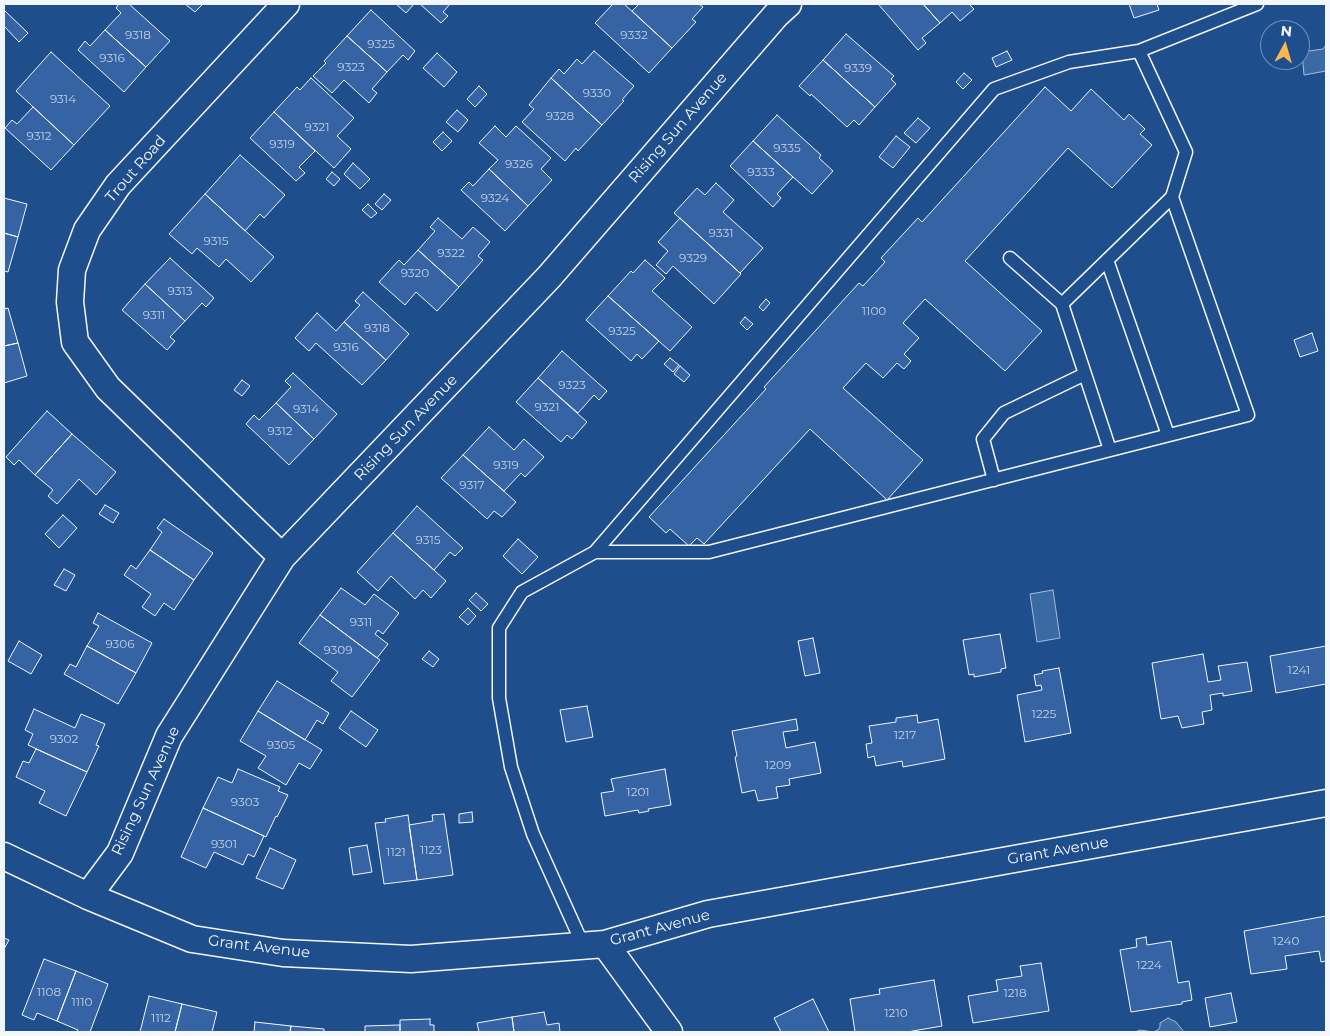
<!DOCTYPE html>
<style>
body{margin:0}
#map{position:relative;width:1330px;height:1036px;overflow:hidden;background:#1f4e8c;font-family:Montserrat,sans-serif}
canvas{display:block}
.frame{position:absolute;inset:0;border:5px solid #f2f6ff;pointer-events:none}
.north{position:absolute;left:1260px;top:20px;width:50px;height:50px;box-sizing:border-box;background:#1f4e8c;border:1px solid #7391ba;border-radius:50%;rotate:6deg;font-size:14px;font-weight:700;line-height:20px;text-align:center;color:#f2f6ff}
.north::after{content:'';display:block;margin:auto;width:18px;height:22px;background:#ffb74d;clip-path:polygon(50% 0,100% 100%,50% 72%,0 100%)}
</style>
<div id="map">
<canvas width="1330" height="1036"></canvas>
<div class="frame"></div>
<div class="north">N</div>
</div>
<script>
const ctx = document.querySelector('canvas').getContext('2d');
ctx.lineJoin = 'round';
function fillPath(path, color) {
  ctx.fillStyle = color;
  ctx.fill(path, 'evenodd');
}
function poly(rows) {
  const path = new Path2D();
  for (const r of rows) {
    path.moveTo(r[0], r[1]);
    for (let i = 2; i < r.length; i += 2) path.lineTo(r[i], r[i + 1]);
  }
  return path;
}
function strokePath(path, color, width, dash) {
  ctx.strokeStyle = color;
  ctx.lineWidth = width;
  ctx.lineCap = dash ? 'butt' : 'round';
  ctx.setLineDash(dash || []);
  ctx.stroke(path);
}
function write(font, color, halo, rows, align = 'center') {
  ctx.font = font + ' Montserrat,sans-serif';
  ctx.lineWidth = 4;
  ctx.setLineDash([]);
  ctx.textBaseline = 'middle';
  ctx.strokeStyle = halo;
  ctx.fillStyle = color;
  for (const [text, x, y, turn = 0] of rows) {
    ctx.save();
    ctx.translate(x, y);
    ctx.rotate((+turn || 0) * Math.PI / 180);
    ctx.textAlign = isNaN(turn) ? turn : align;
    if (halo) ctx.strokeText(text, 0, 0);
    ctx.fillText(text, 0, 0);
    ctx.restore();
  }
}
const water = poly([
 [1326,45,1326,71,1304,75,1302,52,1323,49,1326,45],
 [1053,590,1060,638,1037,642,1030,594,1053,590],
 [1168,1018,1176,1022,1184,1032,1135,1032,1140,1030,1153,1032,1158,1030,1160,1027,1160,1023,1168,1018]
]);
fillPath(water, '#3b69a3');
strokePath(water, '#a8bbd7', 1);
const building = poly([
 [119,4,129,4,170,41,146,67,105,30,121,13,116,8,119,4],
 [185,4,203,4,195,12,185,4],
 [396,4,414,4,406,13,396,4],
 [420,4,450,4,443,12,448,16,441,23,420,4],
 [613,4,624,4,672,48,649,73,595,23,613,4],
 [639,4,699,4,703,7,692,19,696,22,672,48,632,11,639,4],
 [880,4,923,4,940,23,922,38,926,43,918,50,879,5,880,4],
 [923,4,969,4,974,9,960,21,952,12,940,23,923,4],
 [1129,4,1157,4,1159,10,1134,18,1129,4],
 [4,10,28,33,19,42,4,26,4,10],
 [371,10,415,51,408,60,403,55,387,72,347,36,371,10],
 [105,30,146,67,124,92,78,50,85,41,90,46,105,30],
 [846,34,894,76,891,79,896,84,875,107,823,60,846,34],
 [347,36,387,72,372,89,377,93,369,103,344,80,332,93,313,76,326,63,324,61,347,36],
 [594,51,634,86,622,100,624,101,602,125,551,78,559,69,564,74,577,59,582,64,594,51],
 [1007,51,1012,60,996,67,992,58,1007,51],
 [51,52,110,106,74,145,16,91,51,52],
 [437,53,457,72,444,87,423,68,437,53],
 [823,60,875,107,859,125,854,120,847,127,811,94,810,96,799,86,823,60],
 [964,73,972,80,963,89,956,82,964,73],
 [311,78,354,118,337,136,351,149,334,168,274,112,297,87,300,90,311,78],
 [551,78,602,125,578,151,576,148,565,161,522,122,534,109,529,105,551,78],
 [479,86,487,94,475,107,467,99,479,86],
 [1045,87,1071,111,1091,89,1124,120,1129,114,1145,129,1140,134,1152,145,1112,188,1068,148,965,261,1042,331,1005,371,925,299,903,323,919,338,904,354,911,361,904,369,897,363,883,378,866,363,843,388,923,460,887,500,810,429,704,544,697,538,689,546,670,529,666,533,649,517,766,389,764,387,859,283,863,286,885,262,881,258,918,218,922,222,1045,87],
 [33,107,74,145,51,170,5,128,12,120,17,124,33,107],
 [457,110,468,120,458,132,446,122,457,110],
 [274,112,315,151,299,167,305,173,296,181,250,138,274,112],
 [777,115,821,155,819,158,833,171,812,194,753,141,777,115],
 [918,118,930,128,916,143,904,133,918,118],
 [495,126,506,137,516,126,551,158,541,169,552,180,528,206,489,169,498,160,479,143,495,126],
 [443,132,452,141,442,151,433,142,443,132],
 [896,136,910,147,893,168,879,157,896,136],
 [753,141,793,177,777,194,781,198,773,207,730,166,753,141],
 [240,155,285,195,264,218,260,214,245,231,205,194,240,155],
 [353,163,370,179,360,189,344,174,353,163],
 [489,169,528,206,505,231,461,190,469,182,473,186,489,169],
 [332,172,340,179,334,186,326,179,332,172],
 [716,183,734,200,723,212,763,248,740,273,674,213,697,188,705,195,716,183],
 [205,194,274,257,251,282,226,259,219,267,197,248,192,254,169,234,205,194],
 [384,194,391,200,382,210,375,204,384,194],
 [4,198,27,204,18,237,4,233,4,198],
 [368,204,377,213,371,218,362,210,368,204],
 [438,218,462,239,473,227,490,242,478,256,483,260,459,287,418,250,435,231,430,227,438,218],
 [680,218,741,274,714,304,673,266,666,274,656,265,668,251,658,242,680,218],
 [4,233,18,237,8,272,4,271,4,233],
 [418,250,459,287,437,311,416,292,405,305,379,282,399,260,404,265,418,250],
 [170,258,214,298,206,307,202,303,185,321,145,284,170,258],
 [645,260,665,278,652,291,692,327,670,351,608,296,631,271,633,273,645,260],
 [145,284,185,321,170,337,175,341,167,350,122,310,145,284],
 [363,292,409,334,386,360,344,322,360,305,355,301,363,292],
 [608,296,659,341,642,359,637,354,631,361,586,320,608,296],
 [766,299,770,303,763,311,759,307,766,299],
 [4,303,5,309,8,308,18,343,4,346,4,303],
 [317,313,336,331,344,322,386,360,362,385,316,343,309,351,295,338,317,313],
 [745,317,753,324,747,330,740,323,745,317],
 [1312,333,1318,351,1300,357,1294,340,1312,333],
 [18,343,27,376,4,383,4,346,18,343],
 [562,351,607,391,599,400,594,395,578,413,538,378,562,351],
 [670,358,679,365,673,372,664,364,670,358],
 [680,366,690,375,684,382,674,374,680,366],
 [293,373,337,414,314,439,276,403,291,387,285,381,293,373],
 [538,378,587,422,572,439,567,435,561,442,516,402,538,378],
 [242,380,250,386,242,396,234,390,242,380],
 [276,403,314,439,289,465,246,424,254,415,259,420,276,403],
 [47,411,72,434,35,475,19,460,14,465,6,457,47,411],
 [489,427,514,450,524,439,544,457,525,477,521,473,504,491,463,455,489,427],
 [72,434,116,472,96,495,79,479,57,504,48,496,53,490,35,475,72,434],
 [463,455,516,502,502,517,494,511,487,519,441,478,463,455],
 [105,505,119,513,113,523,99,514,105,505],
 [417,506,463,548,455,556,450,552,434,570,393,533,417,506],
 [63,515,77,528,59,548,45,534,63,515],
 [164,519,213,553,194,580,150,550,162,532,157,528,164,519],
 [393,533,446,581,431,598,423,590,415,599,391,576,378,591,357,572,393,533],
 [518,539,538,557,522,574,503,556,518,539],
 [150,550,194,580,174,610,164,603,155,616,142,607,151,594,124,575,131,565,136,569,150,550],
 [64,569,75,575,66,591,54,585,64,569],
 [341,588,365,605,374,594,399,613,383,634,378,630,375,634,388,644,377,658,320,615,341,588],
 [476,593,488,604,481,611,469,600,476,593],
 [468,608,476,616,468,625,459,617,468,608],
 [98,613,152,643,136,673,87,646,99,626,93,623,98,613],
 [320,615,380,660,352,697,331,681,338,672,299,643,320,615],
 [1000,634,1006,668,1001,669,1001,672,974,677,974,674,969,675,963,640,1000,634],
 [813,638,820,673,805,676,798,641,813,638],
 [19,641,42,655,31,674,8,661,19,641],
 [87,646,136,673,118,704,64,674,70,664,76,667,87,646],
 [1326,646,1326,684,1276,693,1270,656,1326,646],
 [429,651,439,659,433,667,422,659,429,651],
 [1203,654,1208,682,1221,680,1218,666,1247,662,1252,691,1223,696,1223,693,1210,695,1212,710,1202,712,1204,724,1182,728,1178,716,1161,719,1152,663,1203,654],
 [1059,668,1071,733,1025,742,1017,695,1042,690,1041,685,1036,686,1034,675,1043,673,1042,671,1059,668],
 [277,681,329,713,323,724,317,720,305,740,258,711,277,681],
 [587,706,593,737,566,742,560,710,587,706],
 [34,709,75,728,81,714,105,724,96,745,99,746,87,772,28,745,33,734,25,730,34,709],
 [258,711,322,750,310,769,299,763,286,785,258,768,266,756,240,741,258,711],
 [351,711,378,730,366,747,339,728,351,711],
 [917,715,918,723,938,719,945,759,903,767,902,761,876,766,874,756,868,758,866,744,872,743,869,726,896,722,896,718,917,715],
 [796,719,798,730,783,732,786,748,815,742,821,773,789,779,790,785,776,787,778,798,758,801,755,790,742,793,735,757,737,756,732,731,796,719],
 [36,749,87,772,66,816,39,803,45,791,16,777,23,761,29,763,36,749],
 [238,769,280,787,278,791,288,795,277,817,276,816,266,837,203,808,218,777,232,783,238,769],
 [665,769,671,805,648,809,649,811,639,813,638,810,605,816,601,793,614,791,611,779,665,769],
 [203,808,264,836,254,857,248,854,243,865,214,852,206,868,181,857,203,808],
 [472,812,473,822,459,823,459,814,472,812],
 [444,814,453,875,417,880,409,825,433,821,432,815,444,814],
 [408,815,417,880,384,884,375,823,386,822,385,819,408,815],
 [367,845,372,872,353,875,349,848,367,845],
 [270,848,296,860,283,889,256,878,270,848],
 [1326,916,1326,961,1321,962,1319,951,1285,956,1287,969,1251,974,1244,931,1326,916],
 [1146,937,1147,945,1171,941,1178,983,1189,981,1192,1000,1182,1002,1182,1004,1131,1012,1120,950,1137,947,1136,939,1146,937],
 [4,938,9,940,4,949,4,938],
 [44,959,76,971,57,1021,37,1013,34,1020,22,1015,44,959],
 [1041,963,1049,1011,973,1023,968,996,998,991,996,980,1022,976,1020,966,1041,963],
 [76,971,108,984,90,1032,77,1032,78,1030,57,1021,76,971],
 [934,980,942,1026,907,1032,855,1032,850,999,880,994,879,989,934,980],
 [1231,993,1237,1022,1210,1027,1205,998,1231,993],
 [149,996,182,1004,175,1032,140,1032,149,996],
 [813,999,829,1032,781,1032,774,1018,813,999],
 [182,1004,217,1012,212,1032,175,1032,182,1004],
 [544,1012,547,1025,559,1023,560,1032,514,1032,512,1017,544,1012],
 [512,1017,514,1032,479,1032,477,1023,512,1017],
 [430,1019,430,1025,434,1025,434,1032,400,1032,400,1020,430,1019],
 [255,1022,291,1026,290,1032,254,1032,255,1022],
 [400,1025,400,1032,365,1032,365,1026,400,1025],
 [291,1026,324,1029,324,1032,290,1032,291,1026]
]);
fillPath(building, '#3563a3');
strokePath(building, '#f2f6ff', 1);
const service = poly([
 [1010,258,1062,304],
 [1107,260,1168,435],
 [1110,450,1062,304,1172,197],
 [994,480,983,439,1004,413,1085,374],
 [595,552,994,89,1069,62,1139,51],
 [583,945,533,834,511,767,499,698,499,628,522,592,595,552,709,552,1248,415,1172,197,1186,152,1139,51,1257,4]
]);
const minor = poly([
 [282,557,108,388,75,342,70,302,72,270,87,230,118,185,286,4],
 [4,856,88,896,192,939,283,953,411,959,605,944,708,914,1326,803],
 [88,896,120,853,169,736,282,557,549,277,776,15,788,4],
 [605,944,669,1032]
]);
strokePath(service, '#f2f6ff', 15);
strokePath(minor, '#f2f6ff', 29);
strokePath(service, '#1f4e8c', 12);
strokePath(minor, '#1f4e8c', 26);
write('12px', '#c3d1e8', null, [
 ["9318",138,35],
 ["9332",634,35],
 ["9325",381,44],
 ["9316",112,58],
 ["9323",351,67],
 ["9339",858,68],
 ["9330",597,93],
 ["9314",63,99],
 ["9328",560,116],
 ["9321",317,127],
 ["9312",39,136],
 ["9319",282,144],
 ["9335",787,148],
 ["9326",519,164],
 ["9333",761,172],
 ["9324",495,198],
 ["9331",721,233],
 ["9315",216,241],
 ["9322",451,253],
 ["9329",693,258],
 ["9320",415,273],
 ["9313",180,291],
 ["1100",874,311],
 ["9311",154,315],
 ["9318",377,328],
 ["9325",622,331],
 ["9316",346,347],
 ["9323",572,385],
 ["9321",547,407],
 ["9314",306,409],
 ["9312",280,431],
 ["9319",506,465],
 ["9317",472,485],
 ["9315",428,540],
 ["9311",361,622],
 ["9306",120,644],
 ["9309",338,650],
 ["1241",1299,670],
 ["1225",1044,714],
 ["1217",905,735],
 ["9302",64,739],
 ["9305",281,745],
 ["1209",778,765],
 ["1201",638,792],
 ["9303",245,802],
 ["9301",224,844],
 ["1123",431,850],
 ["1121",396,852],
 ["1240",1286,941],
 ["1224",1149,965],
 ["1108",49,992],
 ["1218",1015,993],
 ["1110",82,1002],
 ["1210",896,1013],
 ["1112",161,1018]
]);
write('15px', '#f2f6ff', '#1f4e8c', [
 ["Rising Sun Avenue",678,128,-49],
 ["Trout Road",136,169,-49],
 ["Rising Sun Avenue",406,428,-46],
 ["Rising Sun Avenue",146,791,-65],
 ["Grant Avenue",1058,851,-10],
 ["Grant Avenue",660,928,-15],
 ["Grant Avenue",259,947,7]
]);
</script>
